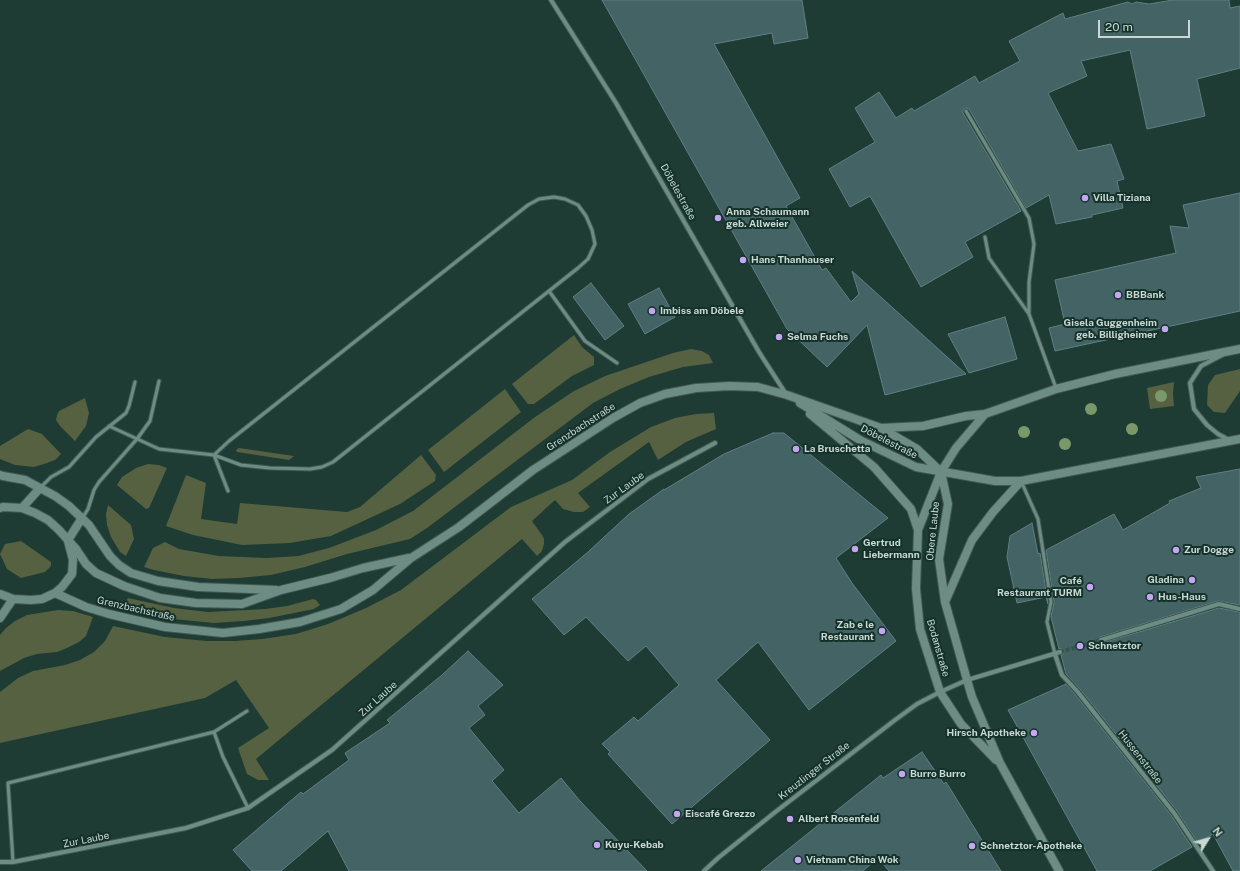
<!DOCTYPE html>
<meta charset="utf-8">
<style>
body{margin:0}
#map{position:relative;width:1240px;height:871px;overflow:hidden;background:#1e3b34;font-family:"Public Sans",sans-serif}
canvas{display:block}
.north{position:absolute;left:1188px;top:819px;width:40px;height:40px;-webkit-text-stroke:3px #14312a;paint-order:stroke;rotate:53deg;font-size:11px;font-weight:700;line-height:16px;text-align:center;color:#c8d8d3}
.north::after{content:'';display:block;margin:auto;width:14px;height:18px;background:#c8d8d3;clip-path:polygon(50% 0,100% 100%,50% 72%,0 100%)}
.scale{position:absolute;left:1098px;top:20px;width:92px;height:18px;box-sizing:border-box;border:2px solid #c8d8d3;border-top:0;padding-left:5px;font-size:12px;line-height:14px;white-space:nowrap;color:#c8d8d3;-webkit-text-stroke:3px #14312a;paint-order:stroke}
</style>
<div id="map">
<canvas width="1240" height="871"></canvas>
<div class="north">N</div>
<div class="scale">20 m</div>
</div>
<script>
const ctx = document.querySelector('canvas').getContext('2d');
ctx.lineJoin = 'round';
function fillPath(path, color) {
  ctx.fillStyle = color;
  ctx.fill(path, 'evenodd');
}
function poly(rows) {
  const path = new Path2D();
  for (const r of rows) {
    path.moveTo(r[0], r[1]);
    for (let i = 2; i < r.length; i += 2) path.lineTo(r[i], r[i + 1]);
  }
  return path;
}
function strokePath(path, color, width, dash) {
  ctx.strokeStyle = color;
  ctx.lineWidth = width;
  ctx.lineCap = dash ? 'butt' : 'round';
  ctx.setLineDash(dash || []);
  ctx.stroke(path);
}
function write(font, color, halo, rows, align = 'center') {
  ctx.font = font + ' "Public Sans",sans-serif';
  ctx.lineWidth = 4;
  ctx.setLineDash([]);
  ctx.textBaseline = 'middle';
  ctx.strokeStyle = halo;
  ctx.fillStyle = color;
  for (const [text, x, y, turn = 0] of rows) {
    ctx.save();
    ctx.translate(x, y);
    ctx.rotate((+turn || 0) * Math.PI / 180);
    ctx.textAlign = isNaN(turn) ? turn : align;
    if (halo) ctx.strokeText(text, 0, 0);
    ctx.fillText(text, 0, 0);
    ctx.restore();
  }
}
fillPath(poly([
 [574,335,582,347,594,357,594,365,572,376,534,404,528,404,512,384],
 [691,349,702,351,709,355,713,363,683,367,649,377,620,389,593,403,427,528,410,539,347,554,305,567,271,575,239,578,212,579,184,576,154,570,144,567,153,548,165,542,179,549,219,556,267,558,298,556,329,548,376,530,413,511,535,417,574,391,605,376,673,353],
 [1240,369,1240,391,1225,413,1214,412,1207,405,1208,385,1215,375],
 [1174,382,1173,393,1174,406,1150,409,1147,388],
 [505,389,521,412,444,472,428,450],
 [85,398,89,413,86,426,75,441,60,426,56,420,57,415,59,411],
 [714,413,716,429,686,442,658,460,649,442,578,493,590,507,583,512,574,512,563,509,555,500,532,521,542,535,544,539,544,544,542,551,537,556,522,539,256,759,269,780,258,780,247,774,238,748,269,728,236,680,205,698,0,743,0,692,18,678,33,671,65,665,80,660,94,652,105,641,113,626,165,637,207,641,235,641,262,639,296,634,328,624,366,608,401,590,511,507,572,480,610,452,651,427,675,418,696,414],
 [28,429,42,434,61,454,55,460,47,463,34,467,15,465,0,459,0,446],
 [239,448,294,456,289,460,237,452,236,450],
 [421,455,436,475,435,481,400,504,331,536,290,543,242,545,193,535,166,526,186,475,206,483,201,519,237,524,240,503,347,512,360,507],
 [148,464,159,465,167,468,149,508,146,509,117,485,122,477,136,468],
 [108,505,131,525,134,539,126,556,120,552,111,537,107,525,106,514],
 [21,541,51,562,51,566,45,572,21,578,7,569,0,554,5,544],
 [128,598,174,608,208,612,265,609,287,606,313,599,316,600,320,605,314,609,269,618,244,621,214,623,183,620,157,617,123,607],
 [58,610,73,611,93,617,86,636,79,642,67,648,57,652,37,654,24,658,0,671,0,635,6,628,15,621,27,615]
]), '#556141');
const building = poly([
 [602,0,802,0,808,38,774,44,772,33,714,44,800,198,786,206,822,270,826,268,851,302,859,294,852,271,966,374,885,395,867,325,827,367,787,329,602,0],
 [1173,0,1229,0,1230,8,1240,6,1240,68,1197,79,1205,116,1147,129,1130,50,1081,61,1087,76,1048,93,1078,151,1111,144,1124,179,1117,181,1123,208,1092,215,1092,217,1056,224,1049,195,1026,208,969,109,965,108,963,110,963,113,1021,211,965,242,973,257,921,287,870,196,850,207,829,169,875,142,855,108,879,92,896,118,912,108,914,111,975,76,979,83,1020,61,1009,41,1063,13,1065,19,1128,2,1132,4,1136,2,1149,4,1173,0],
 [1240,193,1240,311,1055,351,1049,328,1065,324,1055,280,1176,253,1170,226,1189,228,1183,205,1240,193],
 [591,283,624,326,605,340,573,297,591,283],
 [659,288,675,317,645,334,628,304,659,288],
 [1005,317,1017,359,969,373,948,334,1005,317],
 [773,433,784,433,888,518,836,558,852,583,896,641,809,710,758,642,716,680,770,740,672,824,608,754,610,752,602,744,634,717,638,721,679,685,646,646,628,661,586,617,564,635,532,599,588,552,629,514,664,489,664,490,724,454,773,433],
 [1240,469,1240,605,1218,601,1100,637,1098,640,1099,643,1102,643,1219,608,1240,612,1240,871,1233,871,1213,834,1198,843,1177,811,1080,689,1066,674,1061,655,1063,654,1063,651,1062,649,1059,649,1051,617,1054,602,1046,550,1114,514,1123,530,1170,503,1169,501,1201,488,1196,477,1240,469],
 [1032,523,1038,554,1040,553,1048,604,1046,597,1017,603,1007,557,1010,536,1032,523],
 [468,651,503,685,478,706,485,715,469,728,504,770,492,781,519,813,561,778,580,801,647,871,349,871,328,831,281,871,252,871,233,850,301,792,303,794,349,760,345,753,390,723,387,720,442,675,468,651],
 [1066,684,1074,693,1171,815,1192,847,1150,871,1097,871,1008,710,1066,684],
 [922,752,944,784,946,782,1001,871,889,871,878,858,863,871,761,871,881,775,883,778,922,752]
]);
fillPath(building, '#436365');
strokePath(building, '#5f8082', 1);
strokePath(poly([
 [1060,652,1101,640]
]), '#38534c', 4, [4, 2]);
const lane = poly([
 [966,111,1029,218,1034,244,1029,282,1029,314],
 [985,237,989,258,1029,314,1056,388],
 [549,291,585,341,617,363],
 [109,426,159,449,214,455,241,465,270,468,310,469,322,467,333,462,578,268,588,259,595,244,592,230,586,216,578,205,565,199,554,197,539,199,528,205,229,441,214,455],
 [214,455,228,491],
 [1021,481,1038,519,1051,602,1047,622,1055,654],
 [41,487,51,477,69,467,96,437,126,413,129,406,135,382],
 [83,517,88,509,94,490,99,482,137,439,150,421,159,381],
 [214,732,223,757,248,808],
 [13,862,8,783,214,732,247,711]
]);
const street = poly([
 [551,0,616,103,759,352,786,394],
 [1222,355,1201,366,1190,383,1194,409,1207,425,1218,434,1229,440],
 [1101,640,1219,604,1240,609],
 [1055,654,1062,675,1077,691,1174,813,1213,871],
 [0,862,13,862,186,828,248,808,332,750,565,542,648,479,715,443],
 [704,871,718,858,774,813,895,720,917,704,940,692,967,680,1060,652]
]);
const secondary = poly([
 [800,403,860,440,916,467,995,481,1021,481,1240,439],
 [810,414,874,467,911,509,918,530],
 [985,414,956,448,941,472,918,530,916,589,920,629,940,692,961,724,996,760],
 [881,428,923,426,966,416,985,414,1056,389,1115,374,1240,349],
 [941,472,948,504,939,559,945,602,967,680,972,697,1000,763,1059,871],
 [0,475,3,476,25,480,55,496,69,506,89,525,110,556,119,565,131,573,158,581,198,587,276,590],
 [0,508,3,507,22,508,35,513,48,520,59,530,76,549,86,564,96,573,124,586,160,598,196,603,242,604,281,590,330,578,363,568,409,558],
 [22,508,40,488],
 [68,540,82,518],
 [55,593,86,607,109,614,165,627,223,633,259,629,300,622,341,609,373,590,411,558,459,527,533,470,613,418,640,403,665,394,696,388,729,386,758,387,787,395,844,415,881,428,917,449,941,472],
 [0,594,13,599,31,600,42,599,55,593,62,587,72,574,73,560,68,541],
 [945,602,972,540,993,512,1021,481],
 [0,618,13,599]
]);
strokePath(lane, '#405952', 5);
strokePath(street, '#405952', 6);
strokePath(secondary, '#405952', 10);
strokePath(lane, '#6d8c83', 3);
strokePath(street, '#6d8c83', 4);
strokePath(secondary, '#6d8c83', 8);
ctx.fillStyle = '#7b986a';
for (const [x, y] of [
 [1161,396],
 [1091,409],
 [1132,429],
 [1024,432],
 [1065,444]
]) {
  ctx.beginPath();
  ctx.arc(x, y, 6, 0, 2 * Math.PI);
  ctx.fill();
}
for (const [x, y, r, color] of [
 [1085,198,4,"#c5a6f1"],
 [718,218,4,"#c5a6f1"],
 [743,260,4,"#c5a6f1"],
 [1118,295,4,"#c5a6f1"],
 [652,311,4,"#c5a6f1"],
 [1165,329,4,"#c5a6f1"],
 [779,337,4,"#c5a6f1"],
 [796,449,4,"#c5a6f1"],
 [855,549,4,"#c5a6f1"],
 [1176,550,4,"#c5a6f1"],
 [1192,580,4,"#c5a6f1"],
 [1090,587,4,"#c5a6f1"],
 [1150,597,4,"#c5a6f1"],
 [882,631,4,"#c5a6f1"],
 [1080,646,4,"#c5a6f1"],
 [1034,733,4,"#c5a6f1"],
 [902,774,4,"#c5a6f1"],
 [677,814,4,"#c5a6f1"],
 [790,819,4,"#c5a6f1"],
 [597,845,4,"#c5a6f1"],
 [972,846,4,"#c5a6f1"],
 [798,860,4,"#c5a6f1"]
]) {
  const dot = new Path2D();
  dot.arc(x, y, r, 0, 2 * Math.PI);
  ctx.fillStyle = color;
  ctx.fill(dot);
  strokePath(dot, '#14312a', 1.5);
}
write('10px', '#c8d8d3', '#14312a', [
 ["Döbelestraße",678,192,61],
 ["Grenzbachstraße",581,427,-33],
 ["Döbelestraße",889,442,27],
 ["Zur Laube",624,488,-36],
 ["Obere Laube",933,531,-84],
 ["Grenzbachstraße",136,609,13],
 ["Bodanstraße",938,648,74],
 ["Zur Laube",378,699,-42],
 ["Hussenstraße",1140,757,52],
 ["Kreuzlinger Straße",814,771,-38],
 ["Zur Laube",86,840,-11]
]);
write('bold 10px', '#c8d8d3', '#14312a', [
 ["Villa Tiziana",1093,198],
 ["Anna Schaumann",726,212],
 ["geb. Allweier",726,224],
 ["Hans Thanhauser",751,260],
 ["BBBank",1126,295],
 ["Imbiss am Döbele",660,311],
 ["Gisela Guggenheim",1157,323,"right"],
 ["geb. Billigheimer",1157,335,"right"],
 ["Selma Fuchs",787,337],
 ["La Bruschetta",804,449],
 ["Gertrud",863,543],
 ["Liebermann",863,555],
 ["Zur Dogge",1184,550],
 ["Gladina",1184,580,"right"],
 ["Café",1082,581,"right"],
 ["Restaurant TURM",1082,593,"right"],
 ["Hus-Haus",1158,597],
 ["Zab e le",874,625,"right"],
 ["Restaurant",874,637,"right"],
 ["Schnetztor",1088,646],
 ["Hirsch Apotheke",1026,733,"right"],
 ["Burro Burro",910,774],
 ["Eiscafé Grezzo",685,814],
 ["Albert Rosenfeld",798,819],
 ["Kuyu-Kebab",605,845],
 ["Schnetztor-Apotheke",980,846],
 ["Vietnam China Wok",806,860]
], 'left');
</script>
